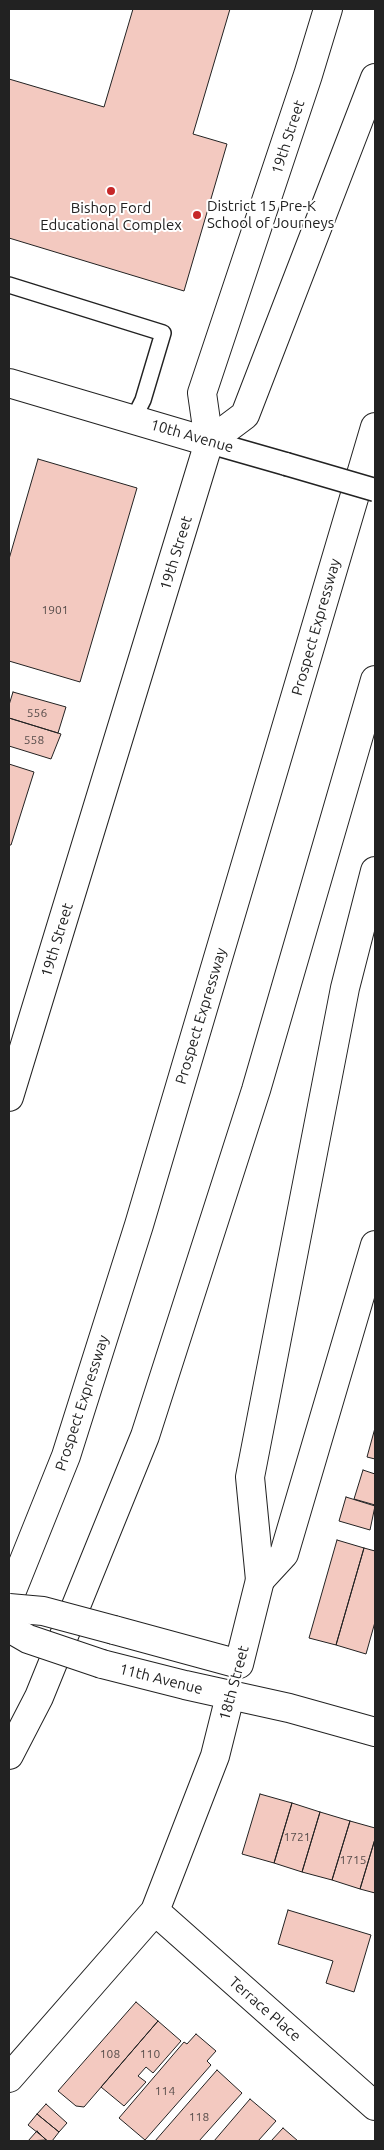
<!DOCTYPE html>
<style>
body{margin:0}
#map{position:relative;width:384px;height:2150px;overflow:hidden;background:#fff;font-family:Ubuntu,sans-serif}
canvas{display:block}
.frame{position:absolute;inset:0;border:10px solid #222;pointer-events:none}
</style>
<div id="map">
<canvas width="384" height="2150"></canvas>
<div class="frame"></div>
</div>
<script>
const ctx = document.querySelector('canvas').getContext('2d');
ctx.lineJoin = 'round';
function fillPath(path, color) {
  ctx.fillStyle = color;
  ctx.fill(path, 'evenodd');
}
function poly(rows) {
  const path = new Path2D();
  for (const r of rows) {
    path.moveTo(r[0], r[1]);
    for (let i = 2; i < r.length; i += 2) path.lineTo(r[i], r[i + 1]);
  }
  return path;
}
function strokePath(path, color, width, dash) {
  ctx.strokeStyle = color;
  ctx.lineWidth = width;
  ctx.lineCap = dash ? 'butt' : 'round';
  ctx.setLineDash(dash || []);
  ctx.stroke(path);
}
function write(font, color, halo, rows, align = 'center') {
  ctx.font = font + ' Ubuntu,sans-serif';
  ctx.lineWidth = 4;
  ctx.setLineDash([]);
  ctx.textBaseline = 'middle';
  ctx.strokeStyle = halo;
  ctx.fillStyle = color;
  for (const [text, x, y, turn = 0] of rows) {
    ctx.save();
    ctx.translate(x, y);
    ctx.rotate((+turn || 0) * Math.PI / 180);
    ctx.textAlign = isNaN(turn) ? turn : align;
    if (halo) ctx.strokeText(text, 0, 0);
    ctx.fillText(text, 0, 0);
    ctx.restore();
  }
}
const building = poly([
 [133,9,230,9,193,134,227,144,184,291,9,238,9,79,104,107,133,9],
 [38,459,137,488,80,682,9,661,9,559,38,459],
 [13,692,66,707,58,733,9,718,9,705,13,692],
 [9,718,61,734,51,759,9,746,9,718],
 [9,764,34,772,11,845,9,845,9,764],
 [375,1428,375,1459,367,1457,375,1428],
 [363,1470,375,1474,375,1505,354,1499,363,1470],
 [346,1497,375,1506,370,1530,339,1521,346,1497],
 [337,1540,364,1548,336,1645,309,1638,337,1540],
 [364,1548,375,1551,375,1622,366,1654,336,1645,364,1548],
 [260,1794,292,1803,274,1863,242,1854,260,1794],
 [292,1803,320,1812,302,1872,274,1863,292,1803],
 [320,1812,350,1821,332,1880,302,1872,320,1812],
 [350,1821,375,1828,375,1839,360,1889,332,1880,350,1821],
 [375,1839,375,1893,360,1889,375,1839],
 [288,1910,371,1935,354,1992,326,1983,333,1961,278,1944,288,1910],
 [136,2002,158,2021,84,2107,76,2106,58,2091,136,2002],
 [158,2021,181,2041,153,2073,146,2067,138,2076,146,2082,124,2106,101,2087,158,2021],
 [196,2034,216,2051,207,2061,211,2065,145,2140,119,2118,184,2042,187,2044,196,2034],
 [217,2070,242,2093,199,2141,155,2141,217,2070],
 [250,2099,276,2121,258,2141,214,2141,250,2099],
 [46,2104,67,2123,59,2132,37,2114,46,2104],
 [37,2114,59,2132,52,2141,48,2141,28,2125,37,2114],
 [283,2128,298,2141,271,2141,283,2128],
 [37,2131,46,2140,28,2141,36,2132,37,2131]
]);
fillPath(building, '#f3c9c0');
strokePath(building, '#222', 1);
const service = poly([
 [9,285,163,333,143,400,133,420]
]);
const pedestrian = poly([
 [209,442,286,464]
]);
const minor = poly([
 [260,1580,284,1554,375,1245],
 [155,1911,375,2106],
 [9,2078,155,1911,215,1756,230,1696]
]);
const tertiary = poly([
 [102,1664,185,1685,289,1708,375,1732]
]);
const secondary = poly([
 [9,1097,209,442,202,393,308,75,328,9],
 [114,1630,239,1664,260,1580]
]);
const primary = poly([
 [9,383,209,442]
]);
const motorway = poly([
 [209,442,245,415,375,78],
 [260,1580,250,1477,345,988,375,871],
 [9,1598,66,1456,139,1225,375,427],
 [9,1755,39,1697,145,1436,256,1090,375,680]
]);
strokePath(service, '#222', 18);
strokePath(pedestrian, '#222', 25);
strokePath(minor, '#222', 30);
strokePath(tertiary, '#222', 30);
strokePath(secondary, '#222', 30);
strokePath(primary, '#222', 30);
strokePath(motorway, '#222', 30);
strokePath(service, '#fff', 15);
strokePath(pedestrian, '#fff', 22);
strokePath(minor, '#fff', 28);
strokePath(tertiary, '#fff', 28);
strokePath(secondary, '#fff', 28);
strokePath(primary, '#fff', 28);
strokePath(motorway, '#fff', 28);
const pedestrianBridge = poly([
 [286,464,375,490]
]);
const tertiaryBridge = poly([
 [9,1628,28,1639,102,1664]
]);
const secondaryBridge = poly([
 [9,1608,43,1611,114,1630]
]);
strokePath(pedestrianBridge, '#222', 25, []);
strokePath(tertiaryBridge, '#222', 30, []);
strokePath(secondaryBridge, '#222', 30, []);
strokePath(pedestrianBridge, '#fff', 22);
strokePath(tertiaryBridge, '#fff', 28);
strokePath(secondaryBridge, '#fff', 28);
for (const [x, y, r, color] of [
 [111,191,5,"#c62828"],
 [197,215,5,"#c62828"]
]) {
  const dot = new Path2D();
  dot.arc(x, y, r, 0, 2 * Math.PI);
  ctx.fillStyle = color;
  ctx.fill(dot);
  strokePath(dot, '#fff', 2);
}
write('12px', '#564c4a', null, [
 ["1901",55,610],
 ["556",37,713],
 ["558",34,740],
 ["1721",297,1837],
 ["1715",353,1860],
 ["108",110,2054],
 ["110",150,2054],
 ["114",165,2091],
 ["118",199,2117]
]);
write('15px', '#222', '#fff', [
 ["19th Street",288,137,-72],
 ["10th Avenue",192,436,16],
 ["19th Street",176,553,-73],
 ["Prospect Expressway",316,627,-74],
 ["19th Street",57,940,-73],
 ["Prospect Expressway",201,1016,-73],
 ["Prospect Expressway",82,1403,-72],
 ["11th Avenue",161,1679,14],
 ["18th Street",234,1683,-75],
 ["Terrace Place",265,2009,41]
]);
write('15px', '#222', '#fff', [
 ["District 15 Pre-K",207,206],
 ["School of Journeys",207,223],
 ["Bishop Ford",111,208,"center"],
 ["Educational Complex",111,225,"center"]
], 'left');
</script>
